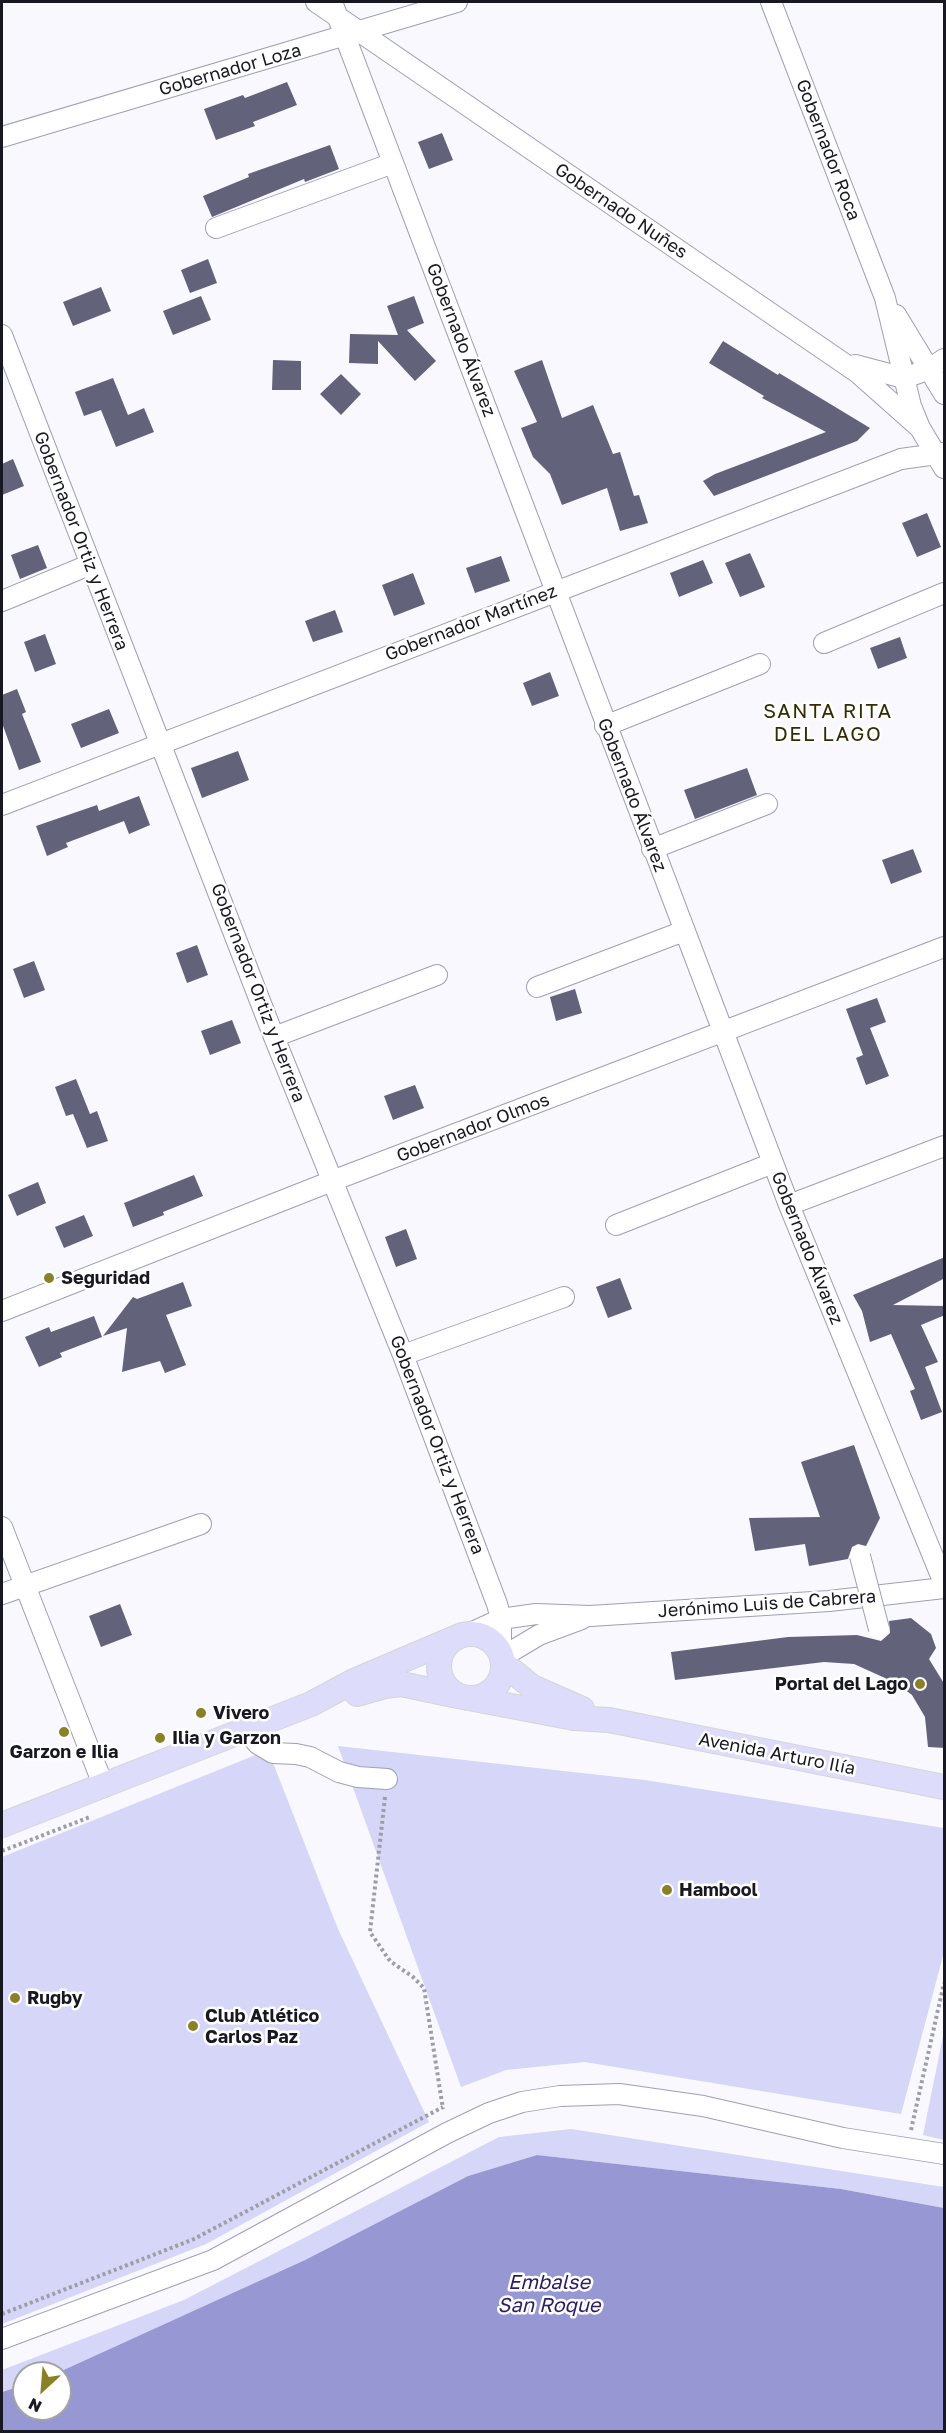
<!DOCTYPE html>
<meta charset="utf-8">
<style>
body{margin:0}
#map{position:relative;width:946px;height:2433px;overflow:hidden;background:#f8f8fe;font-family:"Golos Text",sans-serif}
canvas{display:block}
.frame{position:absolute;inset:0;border:3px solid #181822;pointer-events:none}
.north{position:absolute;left:12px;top:2361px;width:60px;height:60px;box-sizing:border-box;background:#fff;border:2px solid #a3a3a7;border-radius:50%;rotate:206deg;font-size:16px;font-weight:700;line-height:24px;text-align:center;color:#181822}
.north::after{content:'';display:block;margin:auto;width:21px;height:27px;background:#898027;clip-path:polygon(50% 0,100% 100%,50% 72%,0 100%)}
</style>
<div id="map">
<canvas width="946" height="2433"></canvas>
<div class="frame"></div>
<div class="north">N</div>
</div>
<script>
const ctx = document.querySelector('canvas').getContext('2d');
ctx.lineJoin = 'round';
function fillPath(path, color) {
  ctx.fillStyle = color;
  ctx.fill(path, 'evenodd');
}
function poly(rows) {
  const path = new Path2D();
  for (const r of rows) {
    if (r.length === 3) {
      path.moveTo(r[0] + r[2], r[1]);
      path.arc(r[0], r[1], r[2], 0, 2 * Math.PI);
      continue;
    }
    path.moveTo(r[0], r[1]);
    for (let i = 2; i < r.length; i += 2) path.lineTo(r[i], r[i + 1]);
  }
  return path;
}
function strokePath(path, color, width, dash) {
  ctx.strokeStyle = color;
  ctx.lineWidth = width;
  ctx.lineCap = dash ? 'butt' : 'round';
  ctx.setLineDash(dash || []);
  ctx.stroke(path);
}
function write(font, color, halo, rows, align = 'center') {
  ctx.font = font + ' "Golos Text",sans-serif';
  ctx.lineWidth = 5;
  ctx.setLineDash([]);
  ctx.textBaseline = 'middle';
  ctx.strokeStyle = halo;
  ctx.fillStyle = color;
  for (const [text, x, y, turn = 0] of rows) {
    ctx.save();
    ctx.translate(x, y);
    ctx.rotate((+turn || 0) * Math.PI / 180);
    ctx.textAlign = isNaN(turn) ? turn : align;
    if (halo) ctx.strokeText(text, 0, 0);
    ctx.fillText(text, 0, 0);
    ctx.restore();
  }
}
fillPath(poly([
 [338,1746,645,1780,944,1828,944,1952,901,2114,585,2062,506,2070,461,2087],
 [268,1750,338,1929,429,2122,206,2244,2,2324,2,1857],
 [944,2031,944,2140,923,2135],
 [571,2129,944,2187,944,2208,841,2189,537,2155,468,2176,305,2260,57,2373,24,2373,24,2385,2,2392,2,2370,184,2300,499,2137]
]), '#d5d6f8');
fillPath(poly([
 [537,2155,841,2189,944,2208,944,2431,2,2431,2,2392,24,2385,24,2409,60,2409,60,2373,57,2373,305,2260,468,2176]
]), '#9797d3');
fillPath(poly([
 [287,82,297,105,253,122,255,126,216,140,204,109,243,95,245,98],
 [442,133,453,160,429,169,418,142],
 [330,145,339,169,305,182,304,179,212,217,203,196,249,177,248,174],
 [208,259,217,283,190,293,181,270],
 [101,287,111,311,73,326,63,302],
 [201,296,211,320,173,335,163,311],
 [414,296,424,323,407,330,436,361,415,381,378,341,378,364,349,363,350,334,398,335,387,306],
 [723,341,778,375,779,373,870,428,857,441,714,496,703,481,715,474,826,432,762,398,764,396,709,363],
 [273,360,301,361,301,390,272,390],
 [542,360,562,418,593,405,613,454,620,452,634,496,639,495,648,523,620,531,607,488,562,505,550,474,533,457,521,428,537,422,514,371],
 [341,374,361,394,341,415,320,394],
 [113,378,128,415,144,408,154,432,116,447,101,410,84,416,75,392],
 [13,459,24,486,2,495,2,464],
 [927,513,941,547,917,557,902,523],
 [38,545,47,568,20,579,11,555],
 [750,553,765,587,740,597,725,563],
 [501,556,510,581,475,593,466,568],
 [703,560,713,583,679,597,670,573],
 [413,573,425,604,394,616,382,585],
 [335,610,343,632,313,642,305,621],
 [45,634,56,664,35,672,24,642],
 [900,637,907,658,878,669,870,648],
 [550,672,559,696,532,706,523,683],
 [17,689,26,712,22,714,41,762,19,770,2,723,2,695],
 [109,709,119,733,81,748,71,724],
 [238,751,249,780,202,798,191,768],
 [747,768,757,795,695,819,684,790],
 [139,796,150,825,129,834,124,821,66,843,68,847,47,856,36,826,97,805,99,811],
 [913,849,922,872,891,884,882,860],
 [197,945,208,975,187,983,176,953],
 [34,961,45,990,24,998,13,969],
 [575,989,582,1013,556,1021,550,997],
 [877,998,886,1022,870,1028,889,1076,866,1085,856,1058,863,1055,846,1009],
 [232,1020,241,1043,210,1055,201,1031],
 [76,1079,90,1114,97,1111,108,1141,87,1148,73,1114,66,1116,55,1087],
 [415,1085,424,1108,393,1120,384,1096],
 [194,1175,203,1196,163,1212,164,1215,133,1227,124,1203],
 [38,1182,46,1203,17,1216,8,1195],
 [84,1215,93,1236,64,1248,55,1227],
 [406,1229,417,1259,396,1267,385,1237],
 [945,1257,945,1278,893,1305,945,1306,945,1315,921,1325,938,1362,925,1367,942,1412,921,1420,910,1391,915,1389,891,1334,870,1342,862,1311,853,1295],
 [620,1278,632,1309,608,1318,596,1287],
 [183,1282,192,1306,166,1315,186,1365,165,1373,160,1361,122,1372,127,1328,103,1336,133,1297,137,1299],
 [94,1316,102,1337,60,1353,62,1357,39,1367,25,1337,49,1327,51,1332],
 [854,1445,880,1518,866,1546,858,1544,852,1547,848,1559,809,1566,805,1544,755,1551,749,1518,820,1517,801,1462],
 [120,1604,132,1635,101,1647,89,1616],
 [911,1618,931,1634,936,1648,929,1659,945,1685,945,1748,928,1747,925,1717,912,1695,896,1683,854,1664,824,1662,675,1680,671,1652,788,1637,857,1635,881,1641,890,1633,889,1621]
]), '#62637a');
const minor = poly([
 [316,2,858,373,920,428],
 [332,2,789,1205,944,1583],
 [771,2,885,298,911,406,920,428,944,468],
 [2,137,457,2],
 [216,228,393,163],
 [896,315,944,394],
 [2,335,274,1037,403,1355,497,1604,501,1619,501,1653],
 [855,365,904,378,930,369,944,359],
 [2,601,89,565],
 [824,643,944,593],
 [605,726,760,664],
 [2,805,901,459,944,453],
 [652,849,767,804],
 [537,987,684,931],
 [274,1037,437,975],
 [789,1205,944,1146],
 [616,1225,773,1163],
 [2,1311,332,1181,944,947],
 [403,1355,564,1297],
 [2,1527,104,1787],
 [2,1594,201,1524],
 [468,1634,501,1619,536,1614,590,1616,829,1601,944,1588],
 [502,1657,539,1635,582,1619],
 [246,1730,258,1744,273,1753,296,1754,310,1757,339,1772,358,1777,387,1779],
 [2,2339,213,2260,447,2133,489,2113,522,2102,560,2096,619,2094,703,2106,843,2138,944,2154]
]);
const major = poly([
 [471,1666,32],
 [504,1664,532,1687,582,1709],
 [357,1694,385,1686,401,1684,458,1696],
 [469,1698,574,1718,609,1720,944,1787],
 [2,1825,311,1704,354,1681,455,1638]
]);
strokePath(minor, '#9e9fb8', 22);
strokePath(major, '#d5d5d7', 26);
strokePath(poly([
 [385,1797,370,1932,390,1961,413,1977,424,1988,443,2109],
 [2,1851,90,1817],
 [911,2130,944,1983],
 [2,2314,194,2239,443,2107]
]), '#9e9ea5', 4, [3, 3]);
strokePath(minor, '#fff', 20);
strokePath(major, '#ddddfb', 24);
const minorBridge = poly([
 [860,1556,879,1629]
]);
strokePath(minorBridge, '#9e9fb8', 22, []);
strokePath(minorBridge, '#fff', 20);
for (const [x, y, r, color] of [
 [49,1278,6,"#898027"],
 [920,1684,6,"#898027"],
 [201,1713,6,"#898027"],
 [64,1732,6,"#898027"],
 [160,1738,6,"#898027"],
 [667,1890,6,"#898027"],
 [15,1998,6,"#898027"],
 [193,2026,6,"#898027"]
]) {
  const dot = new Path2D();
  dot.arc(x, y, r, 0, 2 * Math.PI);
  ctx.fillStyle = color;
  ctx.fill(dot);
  strokePath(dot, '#fff', 2);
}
write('18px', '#181822', '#fff', [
 ["Gobernador Loza",230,70,-16],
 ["Gobernador Roca",828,150,69],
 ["Gobernado Nuñes",621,211,34],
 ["Gobernado Álvarez",461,340,69],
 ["Gobernador Ortiz y Herrera",81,541,69],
 ["Gobernador Martínez",471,623,-21],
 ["Gobernado Álvarez",632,795,69],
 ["Gobernador Ortiz y Herrera",258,993,69],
 ["Gobernador Olmos",473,1128,-21],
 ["Gobernado Álvarez",807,1248,68],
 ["Gobernador Ortiz y Herrera",437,1445,69],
 ["Jerónimo Luis de Cabrera",767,1604,-4],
 ["Avenida Arturo Ilía",777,1754,11]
]);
write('bold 18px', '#181822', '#fff', [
 ["Seguridad",61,1278],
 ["Portal del Lago",908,1684,"right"],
 ["Vivero",213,1713],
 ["Ilia y Garzon",172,1738],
 ["Garzon e Ilia",64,1752,"center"],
 ["Hambool",679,1890],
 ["Rugby",27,1998],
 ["Club Atlético",205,2016],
 ["Carlos Paz",205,2037]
], 'left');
ctx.letterSpacing = '1.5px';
write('20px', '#322d02', '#fff', [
 ["SANTA RITA",828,712],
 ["DEL LAGO",828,735]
]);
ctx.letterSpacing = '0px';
write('italic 20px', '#291e64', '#fff', [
 ["Embalse",549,2283],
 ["San Roque",549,2306]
]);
</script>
